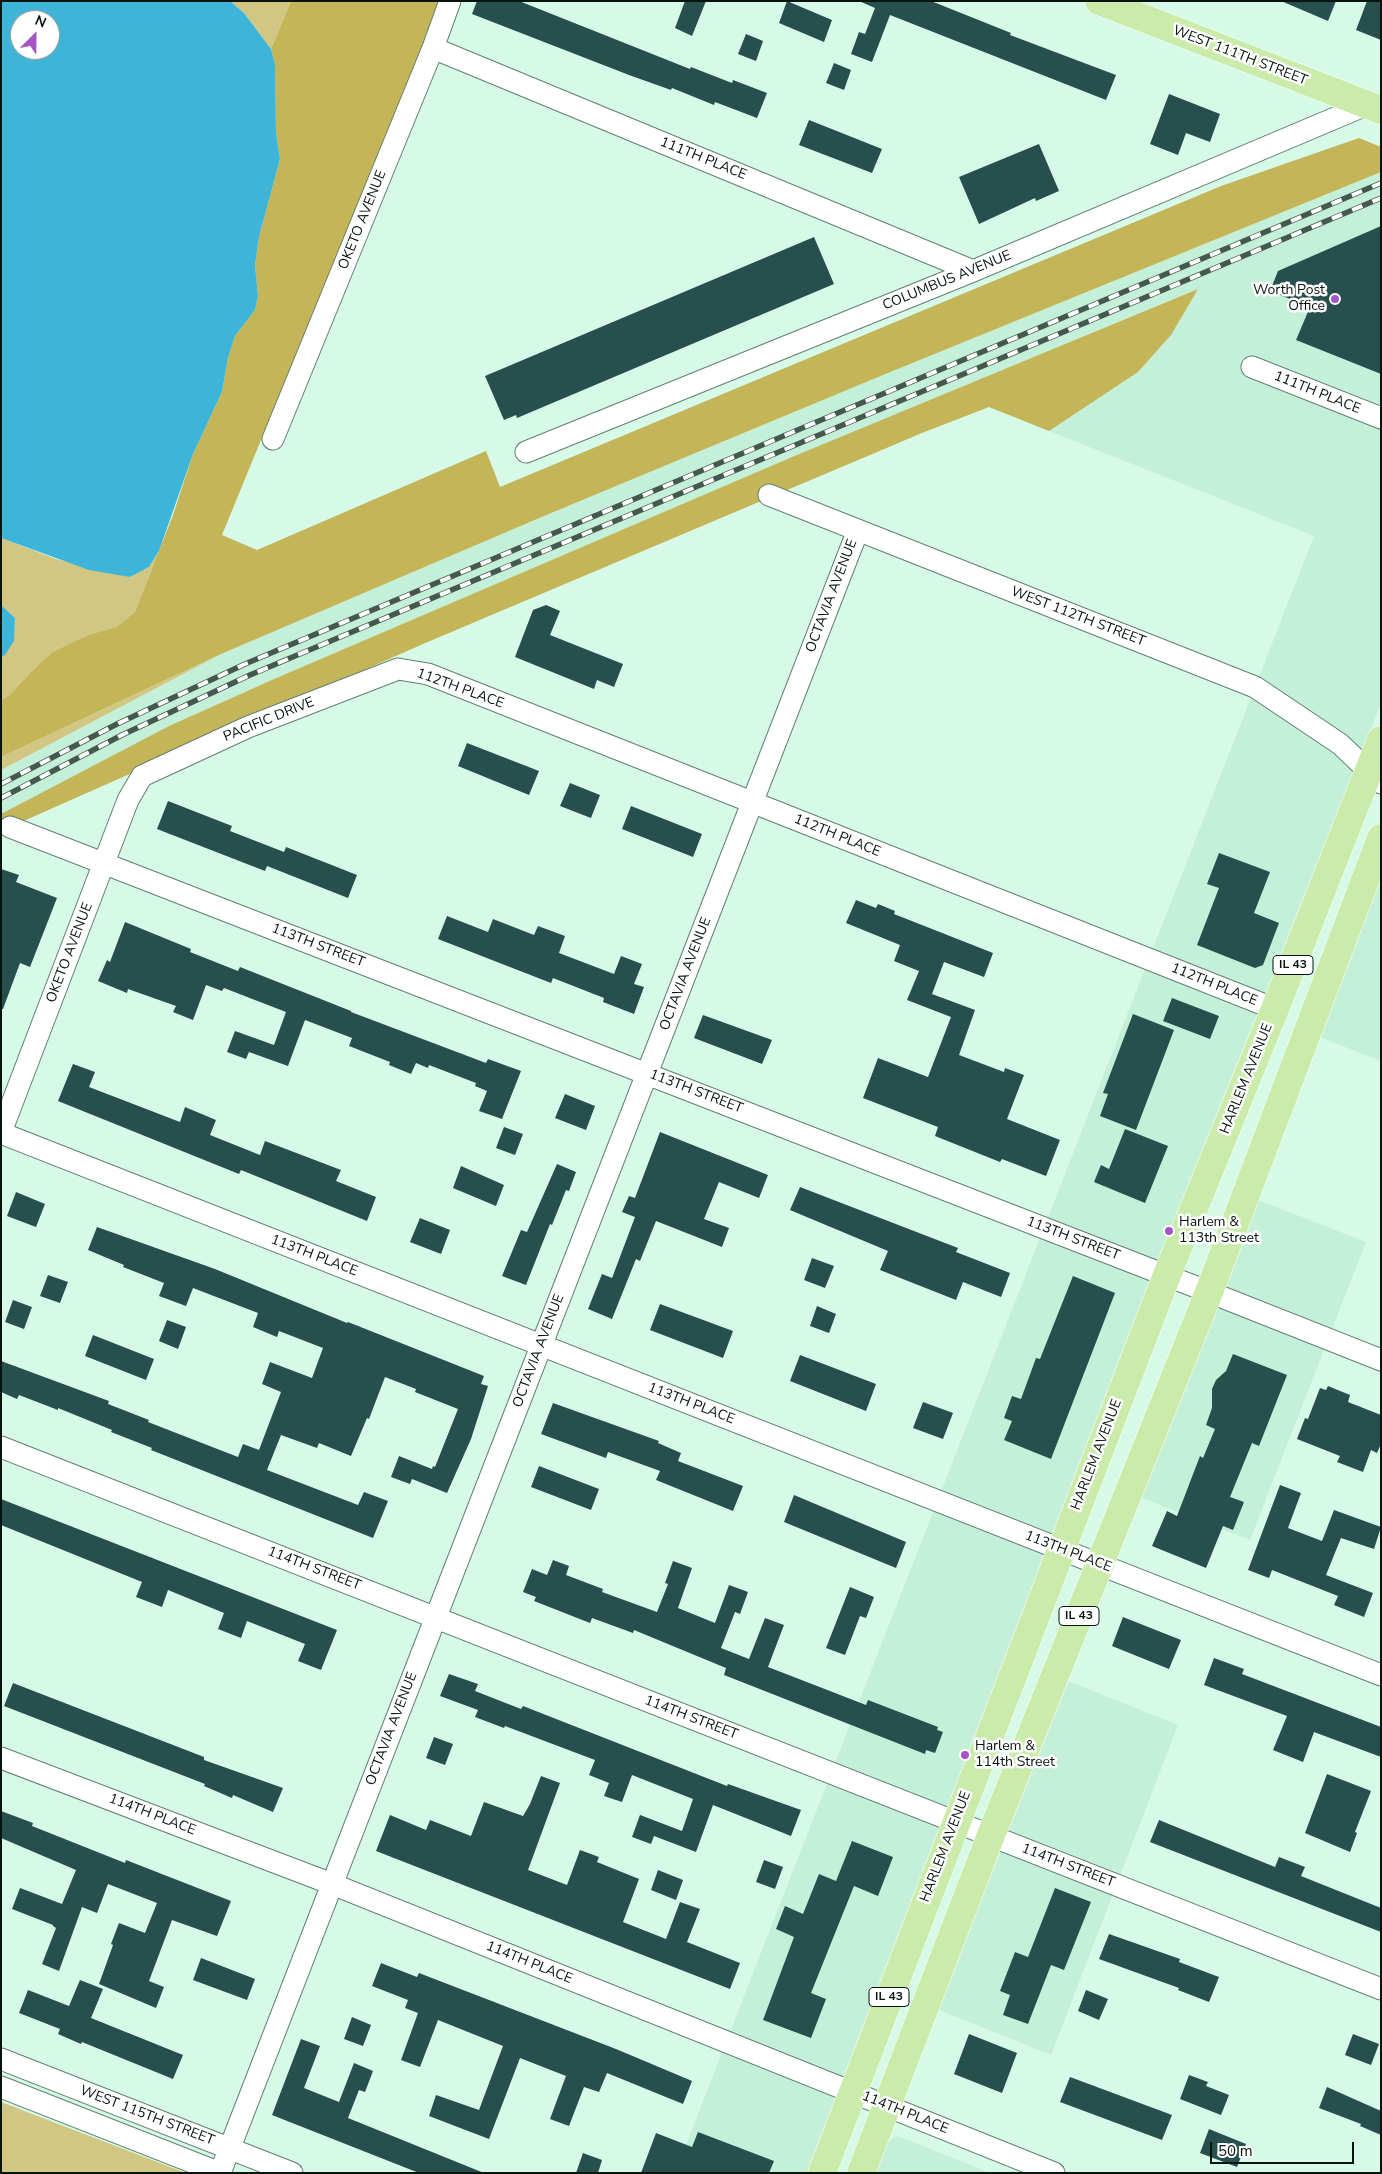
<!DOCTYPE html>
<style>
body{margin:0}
#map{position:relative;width:1382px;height:2174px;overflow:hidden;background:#d6fae7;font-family:"Nunito Sans",sans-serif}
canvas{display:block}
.frame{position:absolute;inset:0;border:2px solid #07130d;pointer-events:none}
.north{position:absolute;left:10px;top:10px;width:50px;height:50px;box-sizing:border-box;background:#fff;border:1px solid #9ca19e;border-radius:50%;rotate:23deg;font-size:14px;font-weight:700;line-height:20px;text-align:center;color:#07130d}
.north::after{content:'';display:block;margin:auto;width:18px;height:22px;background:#a555c5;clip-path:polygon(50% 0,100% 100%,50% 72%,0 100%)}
.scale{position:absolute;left:1210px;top:2142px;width:144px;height:22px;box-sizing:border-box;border:2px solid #07130d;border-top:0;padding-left:6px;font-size:15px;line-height:18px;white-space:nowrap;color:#07130d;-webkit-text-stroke:4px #fff;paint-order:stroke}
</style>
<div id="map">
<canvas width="1382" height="2174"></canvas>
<div class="frame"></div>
<div class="north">N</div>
<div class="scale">50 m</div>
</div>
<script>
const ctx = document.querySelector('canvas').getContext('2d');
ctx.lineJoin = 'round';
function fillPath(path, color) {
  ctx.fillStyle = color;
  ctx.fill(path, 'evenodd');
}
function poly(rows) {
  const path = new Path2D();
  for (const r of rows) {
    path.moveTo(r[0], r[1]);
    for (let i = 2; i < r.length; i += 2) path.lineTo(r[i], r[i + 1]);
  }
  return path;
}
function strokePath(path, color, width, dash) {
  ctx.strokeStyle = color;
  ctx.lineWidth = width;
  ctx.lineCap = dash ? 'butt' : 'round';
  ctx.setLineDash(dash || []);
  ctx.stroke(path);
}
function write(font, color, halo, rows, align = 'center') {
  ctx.font = font + ' "Nunito Sans",sans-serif';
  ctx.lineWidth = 5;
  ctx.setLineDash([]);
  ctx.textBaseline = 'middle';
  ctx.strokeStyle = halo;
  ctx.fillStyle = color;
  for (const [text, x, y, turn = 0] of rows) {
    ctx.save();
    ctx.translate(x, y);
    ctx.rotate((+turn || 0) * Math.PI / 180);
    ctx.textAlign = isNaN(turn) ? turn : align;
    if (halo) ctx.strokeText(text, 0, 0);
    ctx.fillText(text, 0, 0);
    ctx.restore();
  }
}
fillPath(poly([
 [1381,172,1381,703,808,2173,675,2173,1314,536,1049,431,1138,372,1171,335,1197,289,792,457,274,679,169,726,1,814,1,770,221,654,544,516,883,375],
 [1381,871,1381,1061,1317,1036],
 [1253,1198,1366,1242,1250,1540,1134,1495],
 [1065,1680,1178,1725,1051,2055,937,2009],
 [898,2136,990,2173,873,2173,885,2143]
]), '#c4efd8');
fillPath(poly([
 [230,1,291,1,271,49,244,13],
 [1,538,56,559,130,577,149,567,159,551,135,612,116,627,88,635,52,652,32,671,9,697,1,700,1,657,5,654,15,628,15,618,1,605],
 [221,654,1,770,1,757],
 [1,2102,186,2173,1,2173]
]), '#d1c682');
fillPath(poly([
 [291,1,441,1,222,535,257,550,486,451,500,487,1221,186,1359,138,1381,147,1381,172,883,375,544,516,221,654,1,757,1,700,9,696,32,671,52,652,88,635,116,627,135,612,173,515,193,454,222,392,228,358,235,336,255,310,258,296,255,265,259,237,280,159,276,133,275,64,271,49],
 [1198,289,1171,335,1138,372,1049,431,989,407,922,433,423,644,1,831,1,814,169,726,274,679,792,457]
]), '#c4b559');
fillPath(poly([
 [1,1,230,1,244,13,271,49,275,64,276,133,280,159,259,237,255,265,258,296,255,310,235,336,228,358,222,392,193,454,159,551,149,567,130,577,89,570,1,538],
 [20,20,50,20,50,50,20,50],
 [1,605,15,618,14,641,5,655,1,657]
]), '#3fb4d9');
fillPath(poly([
 [477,1,519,1,690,69,691,67,732,83,733,80,767,93,757,118,715,102,714,105,672,88,671,90,629,75,472,14],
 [685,1,706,1,692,36,675,28],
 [787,1,832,20,824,42,779,23],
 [859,1,931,1,1011,33,1010,35,1116,75,1106,100,890,15,872,62,851,54,859,32,865,34,875,8],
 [1281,1,1336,1,1328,21],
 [1367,1,1381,1,1381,40,1356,30],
 [746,34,763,41,756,61,738,54],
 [834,63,851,70,844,90,826,83],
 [1169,94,1220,114,1210,142,1186,133,1178,155,1150,144],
 [809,120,882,149,872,173,799,145],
 [1039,144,1059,191,1036,201,1035,198,979,224,959,177],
 [1381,226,1381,374,1296,340,1310,307,1270,291,1278,271],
 [814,237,834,284,517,418,516,415,504,420,485,376],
 [546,605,560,611,550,635,623,664,614,687,597,680,594,689,515,657,533,610],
 [467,743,539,771,529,795,458,766],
 [570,783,600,795,591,818,560,806],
 [168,801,232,826,230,831,284,852,286,847,357,875,348,898,267,866,265,871,157,829],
 [631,806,702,834,693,857,622,829],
 [1219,853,1270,872,1254,913,1279,923,1263,965,1255,968,1197,945,1219,888,1207,884],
 [1,869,19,875,16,882,57,898,30,967,20,963,3,1009,1,1009],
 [856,900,876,908,878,904,895,911,894,914,993,953,984,977,944,962,932,994,975,1010,959,1055,1004,1072,1005,1068,1024,1075,1007,1119,1060,1140,1046,1176,1002,1159,1000,1162,935,1136,938,1127,863,1098,878,1058,928,1077,951,1017,907,1000,919,971,894,961,900,945,846,923],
 [447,916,488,932,493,919,534,935,538,926,565,936,559,953,614,974,621,956,642,964,634,984,644,987,634,1014,603,1002,604,998,553,978,551,983,438,939],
 [125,922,191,949,190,952,238,971,240,967,351,1011,351,1012,486,1063,488,1059,521,1071,502,1119,479,1111,487,1091,475,1086,476,1083,429,1065,428,1068,416,1063,411,1074,389,1065,390,1062,349,1046,352,1038,305,1020,288,1066,249,1052,246,1059,227,1052,235,1031,274,1045,286,1012,224,988,222,991,206,985,193,1020,173,1012,176,1006,128,989,127,993,98,981,107,960,110,962],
 [1172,998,1219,1016,1210,1039,1163,1021],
 [1133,1014,1174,1030,1136,1130,1100,1116,1108,1094,1103,1093],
 [703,1015,772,1040,762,1064,694,1038],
 [73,1064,95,1072,89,1087,180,1122,185,1107,216,1120,210,1135,260,1155,265,1141,341,1170,336,1181,376,1197,367,1221,241,1170,239,1174,58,1101],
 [565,1094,595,1106,586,1130,555,1118],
 [504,1127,523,1134,515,1155,496,1148],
 [1125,1129,1168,1146,1145,1203,1094,1182,1101,1165,1109,1169],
 [660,1132,768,1175,759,1198,719,1182,704,1219,729,1228,722,1247,656,1221,640,1261,636,1259,612,1319,588,1309,602,1274,612,1278,635,1217,622,1212,629,1196,635,1198],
 [557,1164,576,1172,569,1191,566,1190,552,1225,550,1224,526,1285,502,1276,521,1230,527,1232],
 [461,1166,504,1185,496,1206,453,1188],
 [800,1187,958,1248,956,1252,1010,1273,1001,1297,963,1282,956,1300,880,1270,888,1251,790,1210],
 [16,1192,45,1204,36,1227,7,1216],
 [420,1218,450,1230,441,1254,410,1242],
 [97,1227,215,1269,347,1323,348,1322,484,1376,481,1384,488,1386,471,1439,447,1493,412,1479,410,1484,391,1477,399,1456,432,1469,433,1466,435,1467,458,1409,415,1392,416,1389,385,1377,369,1419,367,1418,351,1456,319,1443,317,1448,281,1435,267,1470,358,1505,364,1492,388,1501,373,1538,151,1450,152,1448,111,1432,112,1430,58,1408,58,1410,19,1395,17,1399,1,1392,1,1361,109,1401,108,1404,149,1420,148,1422,238,1457,243,1444,259,1450,281,1392,262,1384,270,1362,312,1378,323,1348,279,1331,277,1337,253,1327,258,1313,193,1288,186,1306,159,1296,164,1283,123,1267,124,1265,88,1250],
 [812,1258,834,1266,825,1288,804,1280],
 [48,1275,68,1282,60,1303,40,1296],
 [1073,1276,1115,1293,1051,1459,1004,1440,1012,1421,1004,1418,1012,1396,1021,1399,1036,1358,1040,1359],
 [13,1300,32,1307,24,1329,5,1322],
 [660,1304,733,1331,723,1358,650,1330],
 [817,1306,836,1314,829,1333,810,1326],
 [167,1320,186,1327,178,1349,159,1341],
 [93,1335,154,1359,146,1380,85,1356],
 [1233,1354,1287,1375,1259,1446,1252,1443,1230,1497,1244,1502,1233,1530,1223,1526,1206,1568,1152,1546,1167,1511,1177,1516,1200,1456,1203,1458,1215,1429,1206,1425,1212,1408,1212,1389,1216,1380,1226,1371],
 [800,1355,876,1384,866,1411,790,1381],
 [1328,1386,1350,1395,1348,1402,1381,1415,1381,1444,1377,1453,1371,1450,1363,1472,1337,1462,1340,1456,1297,1439,1305,1418,1308,1419,1320,1388,1326,1390],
 [923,1402,953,1413,943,1439,913,1428],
 [553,1403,659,1441,658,1443,681,1453,678,1461,743,1486,733,1511,656,1480,660,1471,608,1452,606,1458,541,1434],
 [539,1466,599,1489,591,1510,531,1487],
 [1280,1485,1301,1493,1288,1528,1322,1541,1334,1510,1381,1527,1374,1549,1341,1538,1326,1575,1373,1593,1364,1617,1334,1605,1338,1596,1272,1570,1269,1578,1248,1570],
 [794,1495,906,1542,896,1568,784,1522],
 [1,1499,337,1630,321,1670,298,1661,305,1644,247,1621,241,1638,218,1629,224,1613,168,1590,162,1607,136,1597,142,1582,1,1525],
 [553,1560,569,1566,566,1575,603,1589,602,1592,657,1612,668,1584,665,1583,673,1561,692,1568,678,1608,715,1623,729,1585,748,1592,740,1614,735,1612,721,1648,749,1659,765,1618,784,1625,768,1667,866,1705,868,1700,938,1727,937,1730,943,1732,935,1753,926,1750,925,1754,724,1675,726,1668,634,1630,633,1633,592,1618,590,1623,534,1601,536,1597,523,1592,532,1569,547,1575],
 [850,1587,874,1597,866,1618,860,1616,845,1655,826,1648],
 [1123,1617,1181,1640,1169,1669,1112,1646],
 [1214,1658,1244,1669,1242,1674,1381,1727,1381,1757,1314,1732,1303,1762,1273,1750,1287,1716,1204,1685],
 [449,1674,478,1684,475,1691,521,1709,523,1706,727,1786,728,1784,801,1810,791,1836,713,1805,696,1852,654,1836,651,1844,632,1837,640,1815,682,1831,693,1799,632,1775,622,1802,604,1796,609,1783,589,1775,595,1760,505,1726,504,1728,475,1717,478,1710,440,1696],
 [13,1683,204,1757,204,1760,283,1788,273,1812,233,1795,232,1798,204,1786,205,1784,4,1706],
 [434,1737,453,1744,445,1765,426,1758],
 [1327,1774,1371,1791,1355,1832,1357,1833,1350,1852,1305,1833],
 [541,1776,560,1783,528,1870,567,1885,580,1850,599,1857,597,1862,639,1879,623,1922,666,1939,680,1902,700,1909,687,1942,740,1963,730,1989,376,1851,390,1815,426,1830,430,1820,471,1836,484,1802,523,1816,530,1804],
 [1,1811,33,1823,32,1826,125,1863,126,1860,231,1901,217,1936,172,1920,149,1981,164,1987,156,2008,99,1984,113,1945,111,1944,119,1923,145,1933,157,1903,108,1884,97,1913,82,1907,59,1971,42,1964,56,1928,53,1926,53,1925,12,1909,20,1888,62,1904,76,1870,1,1838],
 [1159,1820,1275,1867,1279,1857,1305,1867,1301,1876,1381,1908,1381,1932,1150,1842],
 [852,1841,893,1857,878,1896,854,1886,811,1993,826,1999,811,2038,763,2020,794,1937,776,1929,785,1906,803,1914,819,1874,836,1881],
 [764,1860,783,1867,775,1889,756,1882],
 [658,1870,683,1880,676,1900,651,1890],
 [1055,1888,1091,1902,1064,1970,1051,1965,1028,2024,1003,2015,1010,1995,1000,1991,1015,1952,1028,1957],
 [1109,1934,1180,1959,1179,1962,1219,1977,1209,2002,1178,1990,1179,1988,1099,1959],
 [201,1958,255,1979,247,2000,193,1980],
 [381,1963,417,1977,419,1973,616,2049,692,2081,683,2104,607,2073,599,2092,584,2087,569,2126,550,2119,566,2076,520,2058,489,2139,429,2116,436,2095,479,2110,503,2046,438,2020,420,2067,401,2060,418,2013,405,2008,408,2000,372,1986],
 [80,1980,103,1989,91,2018,183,2055,173,2079,82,2042,81,2044,58,2034,60,2029,19,2013,28,1990,69,2006],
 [1086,1990,1108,1999,1099,2020,1078,2011],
 [352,2017,371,2025,363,2046,344,2039],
 [969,2034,1017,2053,1002,2093,954,2074],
 [1353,2034,1379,2044,1371,2065,1345,2055],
 [301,2039,320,2046,304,2088,339,2102,354,2063,373,2071,365,2092,359,2090,348,2118,484,2173,419,2173,272,2115],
 [1189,2075,1208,2082,1206,2086,1229,2095,1221,2115,1180,2099],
 [1070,2077,1172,2115,1162,2140,1060,2102],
 [1327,2087,1381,2111,1381,2135,1360,2126,1361,2124,1319,2108],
 [1209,2129,1246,2144,1237,2167,1200,2153],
 [698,2132,774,2161,769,2173,641,2173,656,2133,692,2147],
 [583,2153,602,2160,598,2173,576,2173]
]), '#274f4d');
const minor = poly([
 [433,48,973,271],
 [1252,367,1381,418],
 [273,439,433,48,450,1],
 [526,452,973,271,1366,105],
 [769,495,1255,687,1340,744,1381,783],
 [10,827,1209,1292,1381,1360],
 [1,1132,128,800,142,776,248,727,398,669,428,674,1275,1009],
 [1,1133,1381,1675],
 [1,1447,1381,1989],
 [1,1758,332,1884,1054,2173],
 [1,2059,292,2173],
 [1,2087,220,2173],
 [220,2173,858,530]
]);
const major = poly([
 [1099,1,1381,110],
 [822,2173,1167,1275,1275,1009,1381,740],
 [861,2173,991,1835,1209,1292,1381,838]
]);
strokePath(minor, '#618170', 23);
strokePath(major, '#fff', 29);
strokePath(minor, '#fff', 21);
strokePath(major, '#caeba9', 28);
const rail = poly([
 [1,784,117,724,245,664,1381,183],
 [1,798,122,735,250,675,1381,198]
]);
strokePath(rail, '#45584e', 5.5);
strokePath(rail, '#fff', 4, [11]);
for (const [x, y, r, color] of [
 [1335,299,5,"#a555c5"],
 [1169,1231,5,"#a555c5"],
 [965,1755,5,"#a555c5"]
]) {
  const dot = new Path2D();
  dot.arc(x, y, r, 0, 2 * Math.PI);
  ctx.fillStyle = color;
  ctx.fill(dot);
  strokePath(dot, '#fff', 2);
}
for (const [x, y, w] of [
 [1293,965,40],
 [1079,1616,40],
 [889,1997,40]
]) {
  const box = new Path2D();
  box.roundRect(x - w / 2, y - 9.5, w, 19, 4);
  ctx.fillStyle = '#fff';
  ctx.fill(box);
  strokePath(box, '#07130d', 1);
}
write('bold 12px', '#07130d', null, [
 ["IL 43",1293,965],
 ["IL 43",1079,1616],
 ["IL 43",889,1997]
]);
write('14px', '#07130d', '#fff', [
 ["WEST 111TH STREET",1240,56,21],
 ["111TH PLACE",703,159,22],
 ["OKETO AVENUE",363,220,-68],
 ["COLUMBUS AVENUE",947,281,-22],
 ["111TH PLACE",1317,393,22],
 ["OCTAVIA AVENUE",832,596,-69],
 ["WEST 112TH STREET",1078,617,21],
 ["112TH PLACE",460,689,20],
 ["PACIFIC DRIVE",269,720,-22],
 ["112TH PLACE",837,836,22],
 ["113TH STREET",318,946,21],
 ["OKETO AVENUE",70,953,-69],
 ["OCTAVIA AVENUE",686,974,-69],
 ["112TH PLACE",1214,985,22],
 ["HARLEM AVENUE",1247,1079,-68],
 ["113TH STREET",696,1092,21],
 ["113TH STREET",1073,1239,21],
 ["113TH PLACE",314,1256,21],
 ["OCTAVIA AVENUE",539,1351,-69],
 ["113TH PLACE",691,1404,21],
 ["HARLEM AVENUE",1097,1455,-69],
 ["113TH PLACE",1068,1552,21],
 ["114TH STREET",314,1569,21],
 ["114TH STREET",691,1718,21],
 ["OCTAVIA AVENUE",392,1729,-69],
 ["114TH PLACE",152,1815,21],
 ["HARLEM AVENUE",946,1847,-69],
 ["114TH STREET",1068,1866,21],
 ["114TH PLACE",529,1963,22],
 ["114TH PLACE",905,2113,22],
 ["WEST 115TH STREET",147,2116,21]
]);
write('14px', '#07130d', '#fff', [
 ["Worth Post",1325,291,"right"],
 ["Office",1325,307,"right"],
 ["Harlem &",1179,1223],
 ["113th Street",1179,1239],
 ["Harlem &",975,1747],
 ["114th Street",975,1763]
], 'left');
</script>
